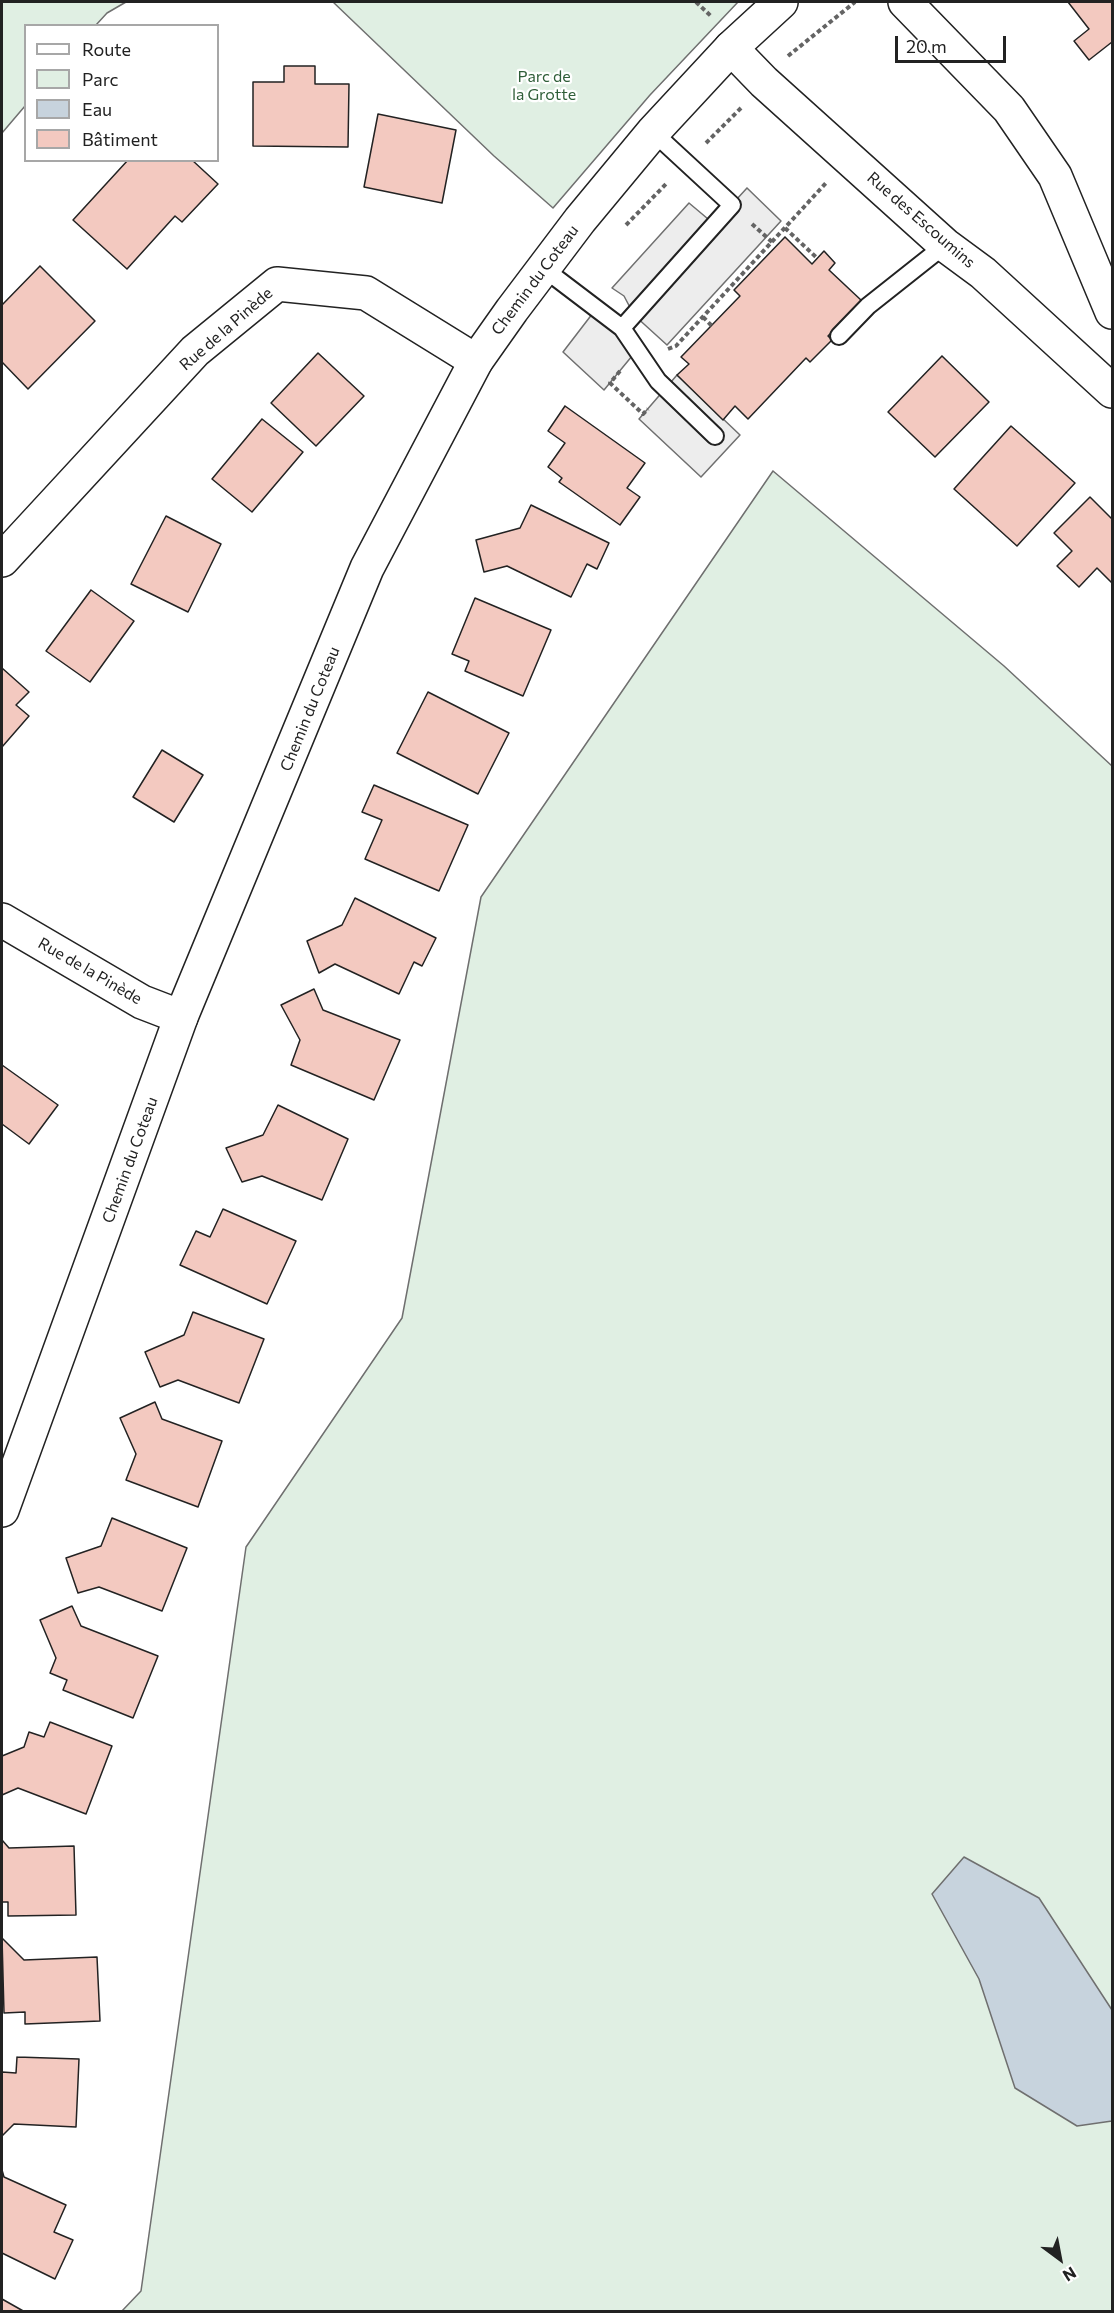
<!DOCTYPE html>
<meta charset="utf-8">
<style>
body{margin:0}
#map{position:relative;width:1114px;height:2313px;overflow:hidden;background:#fff;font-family:Commissioner,sans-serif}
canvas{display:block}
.frame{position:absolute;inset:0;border:3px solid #222;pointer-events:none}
.legend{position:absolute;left:24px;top:24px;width:195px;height:138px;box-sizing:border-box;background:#fff;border:2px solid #a7a7a7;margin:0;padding:8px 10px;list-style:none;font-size:18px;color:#222}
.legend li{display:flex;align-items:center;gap:12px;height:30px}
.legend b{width:30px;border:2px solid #a7a7a7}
.north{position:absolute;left:1030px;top:2229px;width:60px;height:60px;-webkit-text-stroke:4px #fff;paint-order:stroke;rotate:148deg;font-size:16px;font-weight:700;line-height:24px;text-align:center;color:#222}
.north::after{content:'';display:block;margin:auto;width:21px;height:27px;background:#222;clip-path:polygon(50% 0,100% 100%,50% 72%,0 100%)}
.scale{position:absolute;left:895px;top:36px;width:111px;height:27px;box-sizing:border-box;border:3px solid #222;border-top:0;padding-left:8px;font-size:18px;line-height:21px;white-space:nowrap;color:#222;-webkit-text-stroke:4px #fff;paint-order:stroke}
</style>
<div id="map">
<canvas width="1114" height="2313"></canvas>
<div class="frame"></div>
<ul class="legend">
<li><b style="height:8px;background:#fff"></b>Route</li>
<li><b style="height:16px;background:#e0efe3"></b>Parc</li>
<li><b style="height:16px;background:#c7d3dd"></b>Eau</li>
<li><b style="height:16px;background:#f3c9c0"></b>Bâtiment</li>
</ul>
<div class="north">N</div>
<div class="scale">20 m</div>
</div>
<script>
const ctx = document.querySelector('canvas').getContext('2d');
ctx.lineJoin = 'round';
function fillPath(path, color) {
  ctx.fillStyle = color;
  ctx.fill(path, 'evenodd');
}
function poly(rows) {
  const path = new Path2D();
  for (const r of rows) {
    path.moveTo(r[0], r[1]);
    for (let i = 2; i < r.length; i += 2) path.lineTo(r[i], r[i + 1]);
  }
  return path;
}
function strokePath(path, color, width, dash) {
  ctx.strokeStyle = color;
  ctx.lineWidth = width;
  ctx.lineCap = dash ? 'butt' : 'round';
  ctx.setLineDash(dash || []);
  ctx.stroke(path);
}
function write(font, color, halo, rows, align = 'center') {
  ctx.font = font + ' Commissioner,sans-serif';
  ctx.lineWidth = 4.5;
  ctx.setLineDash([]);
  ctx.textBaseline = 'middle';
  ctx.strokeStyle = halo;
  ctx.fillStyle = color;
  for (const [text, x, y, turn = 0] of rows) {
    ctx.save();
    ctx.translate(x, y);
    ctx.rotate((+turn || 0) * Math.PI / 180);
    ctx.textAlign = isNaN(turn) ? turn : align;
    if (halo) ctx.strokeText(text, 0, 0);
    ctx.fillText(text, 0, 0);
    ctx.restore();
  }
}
const green = poly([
 [2,2,126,2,107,13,96,25,26,26,25,106,2,133,2,2],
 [333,2,738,2,650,95,553,208,494,156,333,2],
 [773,471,1004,666,1112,766,1112,2311,121,2312,141,2291,246,1547,402,1318,481,897,773,471]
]);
fillPath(green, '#e0efe3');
strokePath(green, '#6f6f6f', 1.5);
const parking = poly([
 [747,188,781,221,667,345,634,315,624,296,612,288,689,203,714,224,747,188],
 [596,309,637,350,604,390,563,352,596,309],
 [677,375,740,435,701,477,639,419,677,375]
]);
fillPath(parking, '#ededed');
strokePath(parking, '#6f6f6f', 1.5);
const water = poly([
 [964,1857,1039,1898,1112,2010,1112,2121,1077,2126,1015,2088,979,1979,932,1894,964,1857]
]);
fillPath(water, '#c7d3dd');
strokePath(water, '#6f6f6f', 1.5);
const building = poly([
 [1068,2,1112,2,1112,42,1089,60,1074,41,1089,29,1068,2],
 [284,66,315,66,315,84,349,84,348,147,253,146,253,82,284,82,284,66],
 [378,114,456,130,442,203,364,187,378,114],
 [128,160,192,160,218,184,182,222,175,216,127,269,73,220,128,160],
 [785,237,812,264,824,251,835,263,829,270,862,301,828,336,832,340,810,362,806,358,748,419,735,406,723,420,677,375,689,364,681,357,740,296,734,290,785,237],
 [40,266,95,321,28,389,2,362,2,305,40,266],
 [318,353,364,396,316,446,271,403,318,353],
 [942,356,989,402,935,457,888,412,942,356],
 [565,406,645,463,627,488,640,497,620,525,559,482,562,478,548,467,565,443,548,431,565,406],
 [262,419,303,452,252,512,212,479,262,419],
 [1011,426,1075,483,1017,546,954,489,1011,426],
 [1090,497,1112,519,1112,583,1097,568,1079,587,1057,566,1072,551,1054,533,1090,497],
 [531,505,609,543,597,569,587,564,571,597,507,566,484,572,476,540,520,528,531,505],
 [166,516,221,544,188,612,131,584,166,516],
 [91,590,134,621,90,682,46,651,91,590],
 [475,598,551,630,523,696,465,671,469,661,452,654,475,598],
 [2,668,29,692,16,705,29,716,2,747,2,668],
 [428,692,509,733,478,794,397,753,428,692],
 [162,750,203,775,174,822,133,797,162,750],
 [374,785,468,825,439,891,365,859,382,820,362,812,374,785],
 [355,898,436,938,422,966,414,962,399,994,335,964,319,973,307,941,342,925,355,898],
 [314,989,323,1010,400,1040,374,1100,291,1065,300,1040,281,1005,314,989],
 [2,1065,58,1105,29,1144,2,1124,2,1065],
 [278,1105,348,1139,322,1200,262,1176,242,1182,226,1148,263,1135,278,1105],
 [223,1209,296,1241,267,1304,180,1265,196,1231,210,1237,223,1209],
 [193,1312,264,1339,239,1403,178,1380,160,1387,145,1352,184,1335,193,1312],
 [155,1402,162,1419,222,1441,198,1507,126,1480,136,1454,120,1418,155,1402],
 [112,1518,187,1548,162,1611,99,1587,78,1593,66,1558,101,1546,112,1518],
 [72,1606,81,1626,158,1656,133,1718,63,1690,67,1680,50,1673,56,1658,40,1620,72,1606],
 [50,1722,112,1746,86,1814,18,1788,2,1795,2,1756,24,1747,29,1732,44,1737,50,1722],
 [2,1840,9,1848,74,1846,76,1915,8,1916,8,1902,2,1902,2,1840],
 [2,1938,24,1960,97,1957,100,2021,25,2024,25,2012,4,2013,2,1938],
 [17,2057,79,2059,76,2127,14,2124,2,2136,2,2072,16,2073,17,2057],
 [2,2170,4,2177,66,2205,54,2232,73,2240,55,2279,2,2253,2,2170],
 [2,2299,25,2312,2,2312,2,2299]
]);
fillPath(building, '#f3c9c0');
strokePath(building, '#222', 1.5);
const lane = poly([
 [543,268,622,328,658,381,715,436],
 [622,328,732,205,653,132],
 [839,336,868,306,945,245]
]);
const street = poly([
 [905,2,1009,109,1055,176,1112,312],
 [731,48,764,82,945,245,983,273,1112,391],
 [2,560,195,351,277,284,366,293,476,361],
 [2,920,142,1002,181,1017]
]);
const secondary = poly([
 [2,1510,181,1017,367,568,476,361,512,310,580,220,653,132,731,48,781,2]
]);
strokePath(lane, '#222', 20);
strokePath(street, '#222', 36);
strokePath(secondary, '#222', 36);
strokePath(poly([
 [696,2,712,17],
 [788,56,855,2],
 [706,143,741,108],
 [752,224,772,242],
 [626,225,667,183],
 [785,228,817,258],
 [703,317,712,326],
 [668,349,676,346,826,183],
 [620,371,610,383,643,414,648,409]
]), '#646464', 4, [4.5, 3]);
strokePath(lane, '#fff', 16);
strokePath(street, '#fff', 33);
strokePath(secondary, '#fff', 33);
write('16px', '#2f5e38', '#fff', [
 ["Parc de",544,77],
 ["la Grotte",544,95]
]);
write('16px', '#222', '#fff', [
 ["Rue des Escoumins",921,220,41],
 ["Chemin du Coteau",535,280,-53],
 ["Rue de la Pinède",226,329,-41],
 ["Chemin du Coteau",310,709,-68],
 ["Rue de la Pinède",90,971,30],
 ["Chemin du Coteau",130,1160,-70]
]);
</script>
